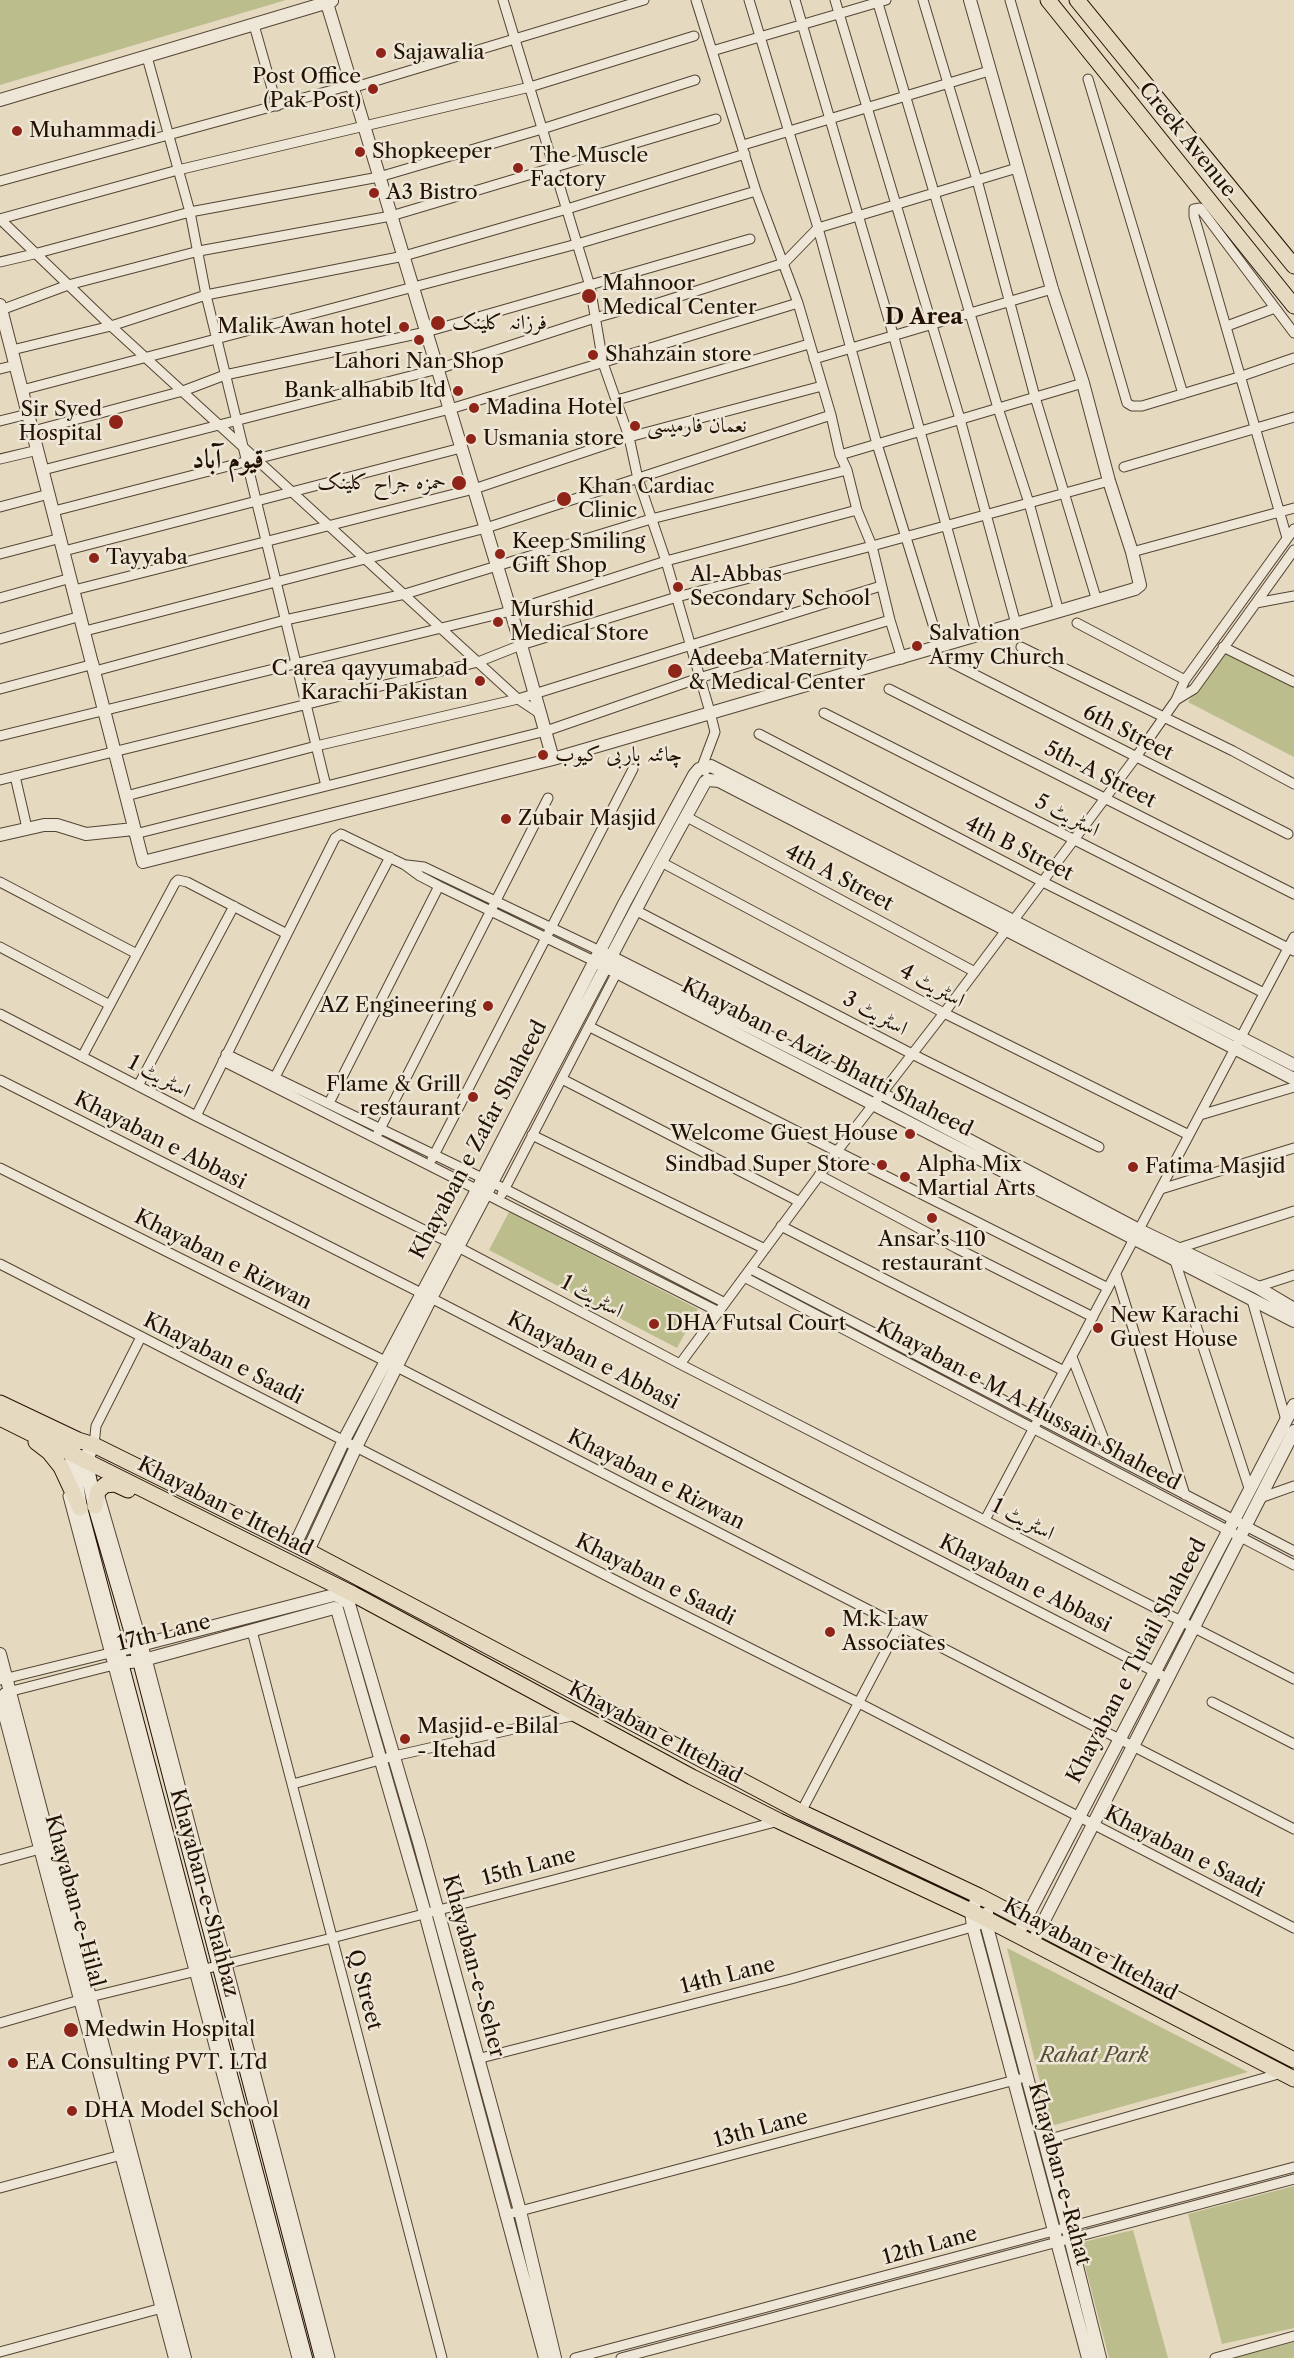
<!DOCTYPE html>
<meta charset="utf-8">
<style>
body{margin:0}
canvas{display:block;background:#e5d9c0}
</style>
<canvas width="1294" height="2358"></canvas>
<script>
const ctx = document.querySelector('canvas').getContext('2d');
ctx.lineJoin = 'round';
function fillPath(path, color) {
  ctx.fillStyle = color;
  ctx.fill(path, 'evenodd');
}
function poly(rows) {
  const path = new Path2D();
  for (const r of rows) {
    path.moveTo(r[0], r[1]);
    for (let i = 2; i < r.length; i += 2) path.lineTo(r[i], r[i + 1]);
  }
  return path;
}
function strokePath(path, color, width, dash) {
  ctx.strokeStyle = color;
  ctx.lineWidth = width;
  ctx.lineCap = dash ? 'butt' : 'round';
  ctx.setLineDash(dash || []);
  ctx.stroke(path);
}
function write(font, color, halo, rows, align = 'center') {
  ctx.font = font + ' "Libre Caslon Text",Amiri,serif';
  ctx.lineWidth = 5;
  ctx.setLineDash([]);
  ctx.textBaseline = 'middle';
  ctx.strokeStyle = halo;
  ctx.fillStyle = color;
  for (const [text, x, y, turn = 0] of rows) {
    ctx.save();
    ctx.translate(x, y);
    ctx.rotate((+turn || 0) * Math.PI / 180);
    ctx.textAlign = isNaN(turn) ? turn : align;
    if (halo) ctx.strokeText(text, 0, 0);
    ctx.fillText(text, 0, 0);
    ctx.restore();
  }
}
fillPath(poly([
 [0,0,286,0,0,85],
 [1226,652,1294,685,1294,757,1188,702],
 [509,1212,698,1309,677,1348,489,1250],
 [1007,1948,1248,2072,1051,2126],
 [1294,2186,1294,2328,1222,2344,1188,2214],
 [1133,2230,1168,2358,1109,2358,1079,2243],
 [1294,2342,1294,2358,1234,2358]
]), '#bcbd8d');
const minor = poly([
 [503,0,590,286,603,363,629,437,638,479,666,561,710,712,715,732,703,764,705,771],
 [696,0,756,191,798,303,831,415,840,455,847,470,857,510,872,546,890,620,902,659],
 [749,0,818,228,877,444,940,647],
 [795,0,893,334,977,636],
 [835,0,960,419,1016,624],
 [877,0,998,408,1029,503,1059,612],
 [923,0,977,180,1035,397,1097,601],
 [1010,0,1127,403,1132,406,1142,406,1242,376,1294,358],
 [254,25,277,106],
 [712,51,886,0],
 [147,57,190,212,206,295,326,786],
 [1088,79,1183,394],
 [352,88,644,0],
 [743,145,989,71],
 [0,181,351,85],
 [0,262,34,254,190,212,379,177,542,129,695,80],
 [1,310,68,285,199,251,391,216,716,119],
 [1227,326,1275,308],
 [12,350,111,326,206,295,404,256,567,209,745,154],
 [814,359,1052,289],
 [0,369,16,365],
 [22,390,577,244,756,191],
 [617,400,809,344],
 [0,421,28,414],
 [33,431,183,391,225,375,426,332,750,239],
 [840,455,1083,383],
 [0,459,38,450],
 [1124,467,1294,417],
 [43,470,438,369,595,318,627,309,649,306,784,263,818,228,1017,168],
 [0,507,49,494],
 [54,511,450,409,798,303],
 [1287,538,1194,216,1194,209,1200,208,1294,333],
 [64,551,461,448],
 [1132,552,1294,508],
 [0,554,61,538],
 [74,590,474,489,629,437,822,386],
 [0,598,71,578],
 [1256,603,1294,596],
 [1077,623,1185,680],
 [85,631,486,528,831,415],
 [0,639,81,616],
 [1021,647,1233,751,1294,784],
 [1223,647,1294,682],
 [952,663,1288,834],
 [95,671,285,620,405,594,651,519,847,470],
 [0,689,94,664],
 [889,689,1294,894],
 [1176,700,1194,689,1294,550],
 [824,713,1294,951],
 [542,715,518,699,111,326,0,219,178,170,530,87,694,36],
 [759,734,1043,882,1264,993],
 [0,736,511,611,666,561,857,510],
 [15,776,27,828],
 [0,780,478,662,521,645,677,597,872,546,1109,481],
 [126,796,316,746,518,699,881,586],
 [685,816,975,972],
 [135,834,546,731,699,678,890,620],
 [661,862,944,1013,1189,1135],
 [407,865,424,867,600,951],
 [0,882,137,954],
 [635,910,912,1054,1099,1147],
 [0,947,110,1005],
 [0,1014,196,1116,458,1247,680,1364,1294,1679],
 [590,1027,1108,1288],
 [226,1054,505,1189,725,1303],
 [82,1057,175,883,178,880,187,882,287,934],
 [223,1061,719,1312],
 [275,1077,390,857],
 [562,1079,800,1202],
 [0,1080,431,1298,1167,1678],
 [138,1086,234,906],
 [329,1103,439,886],
 [1200,1115,1294,1087],
 [196,1116,335,838,341,834,405,865,420,876,439,886,594,961],
 [378,1133,548,798],
 [532,1135,765,1249],
 [432,1159,633,769],
 [0,1168,397,1367,1294,1829],
 [819,1175,956,1248,1093,1317],
 [1161,1189,1294,1148],
 [502,1194,617,972],
 [781,1226,1064,1371],
 [1176,1249,1294,1211],
 [1175,1261,1249,1488],
 [0,1264,642,1594,859,1703,1294,1928],
 [751,1269,1294,1551],
 [1116,1274,1185,1495],
 [744,1277,1294,1565],
 [1257,1287,1294,1275],
 [1252,1300,1286,1420],
 [1072,1357,1110,1455],
 [680,1364,838,1150,944,1013,1136,757,1176,700,1185,680,1294,529],
 [94,1445,96,1426,141,1337],
 [68,1496,297,2358],
 [100,1497,147,1659,330,2358],
 [1260,1498,1294,1486],
 [985,1520,1294,937],
 [252,1631,442,2358],
 [0,1680,114,1652],
 [4,1693,118,1664],
 [1212,1702,1294,1744],
 [293,1784,394,1756,576,1715],
 [801,1812,899,1626],
 [0,1860,40,1849],
 [0,2023,90,1997,332,1938,779,1821],
 [477,2059,791,1979,979,1925],
 [1043,2141,1282,2073],
 [0,2188,125,2154],
 [505,2215,1019,2079],
 [0,2352,162,2308],
 [575,2358,1294,2167],
 [621,2358,1294,2179],
 [1215,2358,1294,2336]
]);
const tertiary = poly([
 [326,0,521,645,553,759],
 [0,100,332,1],
 [0,305,143,862,553,759,1135,589,1140,585,1132,552,1109,481,1083,383,1052,289,970,0],
 [0,835,44,825,57,825,86,834,134,829],
 [603,953,882,1094,1139,1230,1257,1287,1294,1309],
 [599,963,1294,1321],
 [295,1545,344,1440,478,1188,624,904,694,775,699,769,711,766,1294,1065],
 [308,1551,356,1447,431,1298,661,862,705,782,708,780,719,781,1294,1079],
 [337,1609,425,1913,545,2358],
 [117,1651,334,1595,342,1598,349,1604,419,1842,520,2211,555,2358],
 [0,1654,185,2358],
 [120,1663,140,1661,334,1608,337,1609],
 [0,1697,175,2358],
 [979,1896,971,1911,973,1927,1088,2358],
 [987,1913,984,1918,986,1923,1070,2238,1100,2358],
 [1017,1936,1294,1405],
 [1032,1944,1294,1431]
]);
const secondary = poly([
 [74,1446,71,1452,80,1508,305,2358],
 [89,1453,85,1459,95,1506,140,1661,322,2358]
]);
const primary = poly([
 [1048,0,1294,306],
 [1077,0,1294,266],
 [0,1403,78,1440,94,1445,308,1551,801,1812,979,1896,1294,2060],
 [0,1418,353,1594,692,1777,779,1821,971,1911,1294,2079],
 [36,1442,49,1452,61,1467,80,1508],
 [95,1506,98,1491,105,1485,115,1484,128,1490]
]);
strokePath(minor, '#544433', 11);
strokePath(tertiary, '#544433', 14);
strokePath(secondary, '#231204', 16);
strokePath(primary, '#231204', 17);
strokePath(minor, '#eee6d6', 9);
strokePath(tertiary, '#eee6d6', 12);
strokePath(secondary, '#eee6d6', 14);
strokePath(primary, '#e5d9c0', 15);
for (const [x, y, r, color] of [
 [381,53,6,"#8f2418"],
 [373,89,6,"#8f2418"],
 [17,131,6,"#8f2418"],
 [360,152,6,"#8f2418"],
 [518,168,6,"#8f2418"],
 [374,193,6,"#8f2418"],
 [589,296,8,"#8f2418"],
 [438,323,8,"#8f2418"],
 [404,327,6,"#8f2418"],
 [419,340,6,"#8f2418"],
 [593,355,6,"#8f2418"],
 [458,391,6,"#8f2418"],
 [474,408,6,"#8f2418"],
 [116,422,8,"#8f2418"],
 [635,426,6,"#8f2418"],
 [471,439,6,"#8f2418"],
 [459,483,8,"#8f2418"],
 [564,499,8,"#8f2418"],
 [500,554,6,"#8f2418"],
 [94,558,6,"#8f2418"],
 [678,587,6,"#8f2418"],
 [498,622,6,"#8f2418"],
 [917,646,6,"#8f2418"],
 [675,671,8,"#8f2418"],
 [480,681,6,"#8f2418"],
 [543,755,6,"#8f2418"],
 [506,819,6,"#8f2418"],
 [488,1006,6,"#8f2418"],
 [473,1097,6,"#8f2418"],
 [910,1134,6,"#8f2418"],
 [882,1165,6,"#8f2418"],
 [1133,1167,6,"#8f2418"],
 [905,1177,6,"#8f2418"],
 [932,1218,6,"#8f2418"],
 [654,1324,6,"#8f2418"],
 [1098,1328,6,"#8f2418"],
 [830,1632,6,"#8f2418"],
 [405,1739,6,"#8f2418"],
 [71,2030,8,"#8f2418"],
 [13,2063,6,"#8f2418"],
 [72,2111,6,"#8f2418"]
]) {
  const dot = new Path2D();
  dot.arc(x, y, r, 0, 2 * Math.PI);
  ctx.fillStyle = color;
  ctx.fill(dot);
  strokePath(dot, '#eee6d6', 2);
}
write('21px', '#231204', '#eee6d6', [
 ["Sajawalia",393,53],
 ["Post Office",361,77,"right"],
 ["(Pak Post)",361,101,"right"],
 ["Muhammadi",29,131],
 ["Shopkeeper",372,152],
 ["The Muscle",530,156],
 ["Factory",530,180],
 ["A3 Bistro",386,193],
 ["Mahnoor",602,284],
 ["Medical Center",602,308],
 ["فرزانہ کلینک",452,323],
 ["Malik Awan hotel",392,327,"right"],
 ["Shahzain store",605,355],
 ["Lahori Nan Shop",419,362,"center"],
 ["Bank alhabib ltd",446,391,"right"],
 ["Madina Hotel",486,408],
 ["Sir Syed",102,410,"right"],
 ["Hospital",102,434,"right"],
 ["نعمان فارمیسی",647,426],
 ["Usmania store",483,439],
 ["حمزہ جراح کلینک",446,483,"right"],
 ["Khan Cardiac",578,487],
 ["Clinic",578,511],
 ["Keep Smiling",512,542],
 ["Gift Shop",512,566],
 ["Tayyaba",106,558],
 ["Al-Abbas",690,575],
 ["Secondary School",690,599],
 ["Murshid",510,610],
 ["Medical Store",510,634],
 ["Salvation",929,634],
 ["Army Church",929,658],
 ["Adeeba Maternity",688,659],
 ["& Medical Center",688,683],
 ["C area qayyumabad",468,669,"right"],
 ["Karachi Pakistan",468,693,"right"],
 ["چائنہ باربی کیوب",555,755],
 ["Zubair Masjid",518,819],
 ["AZ Engineering",476,1006,"right"],
 ["Flame & Grill",461,1085,"right"],
 ["restaurant",461,1109,"right"],
 ["Welcome Guest House",898,1134,"right"],
 ["Sindbad Super Store",870,1165,"right"],
 ["Alpha Mix",917,1165],
 ["Martial Arts",917,1189],
 ["Fatima Masjid",1145,1167],
 ["Ansar’s 110",932,1240,"center"],
 ["restaurant",932,1264,"center"],
 ["New Karachi",1110,1316],
 ["Guest House",1110,1340],
 ["DHA Futsal Court",666,1324],
 ["M.k Law",842,1620],
 ["Associates",842,1644],
 ["Masjid-e-Bilal",417,1727],
 ["- Itehad",417,1751],
 ["Medwin Hospital",84,2030],
 ["EA Consulting PVT. LTd",25,2063],
 ["DHA Model School",84,2111]
], 'left');
write('21px', '#231204', '#eee6d6', [
 ["Creek Avenue",1187,140,51],
 ["6th Street",1128,733,27],
 ["5th-A Street",1100,775,27],
 ["اسٹریٹ 5",1067,816,27],
 ["4th B Street",1019,849,27],
 ["4th A Street",839,878,28],
 ["اسٹریٹ 4",932,986,28],
 ["اسٹریٹ 3",875,1014,28],
 ["Khayaban e Aziz Bhatti Shaheed",827,1058,27],
 ["اسٹریٹ 1",159,1077,28],
 ["Khayaban e Zafar Shaheed",479,1140,-62],
 ["Khayaban e Abbasi",160,1141,27],
 ["Khayaban e Rizwan",223,1260,27],
 ["اسٹریٹ 1",592,1297,28],
 ["Khayaban e Saadi",223,1359,27],
 ["Khayaban e Abbasi",593,1361,27],
 ["Khayaban e M A Hussain Shaheed",1028,1405,28],
 ["Khayaban e Rizwan",656,1480,27],
 ["Khayaban e Ittehad",225,1507,27],
 ["اسٹریٹ 1",1023,1520,27],
 ["Khayaban e Saadi",655,1580,27],
 ["Khayaban e Abbasi",1025,1584,27],
 ["17th Lane",164,1633,-14],
 ["Khayaban e Tufail Shaheed",1137,1661,-62],
 ["Khayaban e Ittehad",655,1733,28],
 ["Khayaban e Saadi",1184,1852,27],
 ["15th Lane",529,1867,-15],
 ["Khayaban-e-Shahbaz",204,1893,75],
 ["Khayaban-e-Hilal",74,1901,75],
 ["Khayaban e Ittehad",1090,1950,28],
 ["Khayaban-e-Seher",473,1966,75],
 ["14th Lane",728,1976,-14],
 ["Q Street",364,1990,75],
 ["13th Lane",761,2129,-15],
 ["Khayaban-e-Rahat",1059,2174,75],
 ["12th Lane",930,2246,-15]
]);
write('italic 21px', '#594e34', '#eee6d6', [
 ["Rahat Park",1094,2056]
]);
write('bold 22px', '#231204', '#eee6d6', [
 ["D Area",924,318]
]);
write('bold 27px', '#231204', '#eee6d6', [
 ["قیوم آباد",228,460]
]);
</script>
